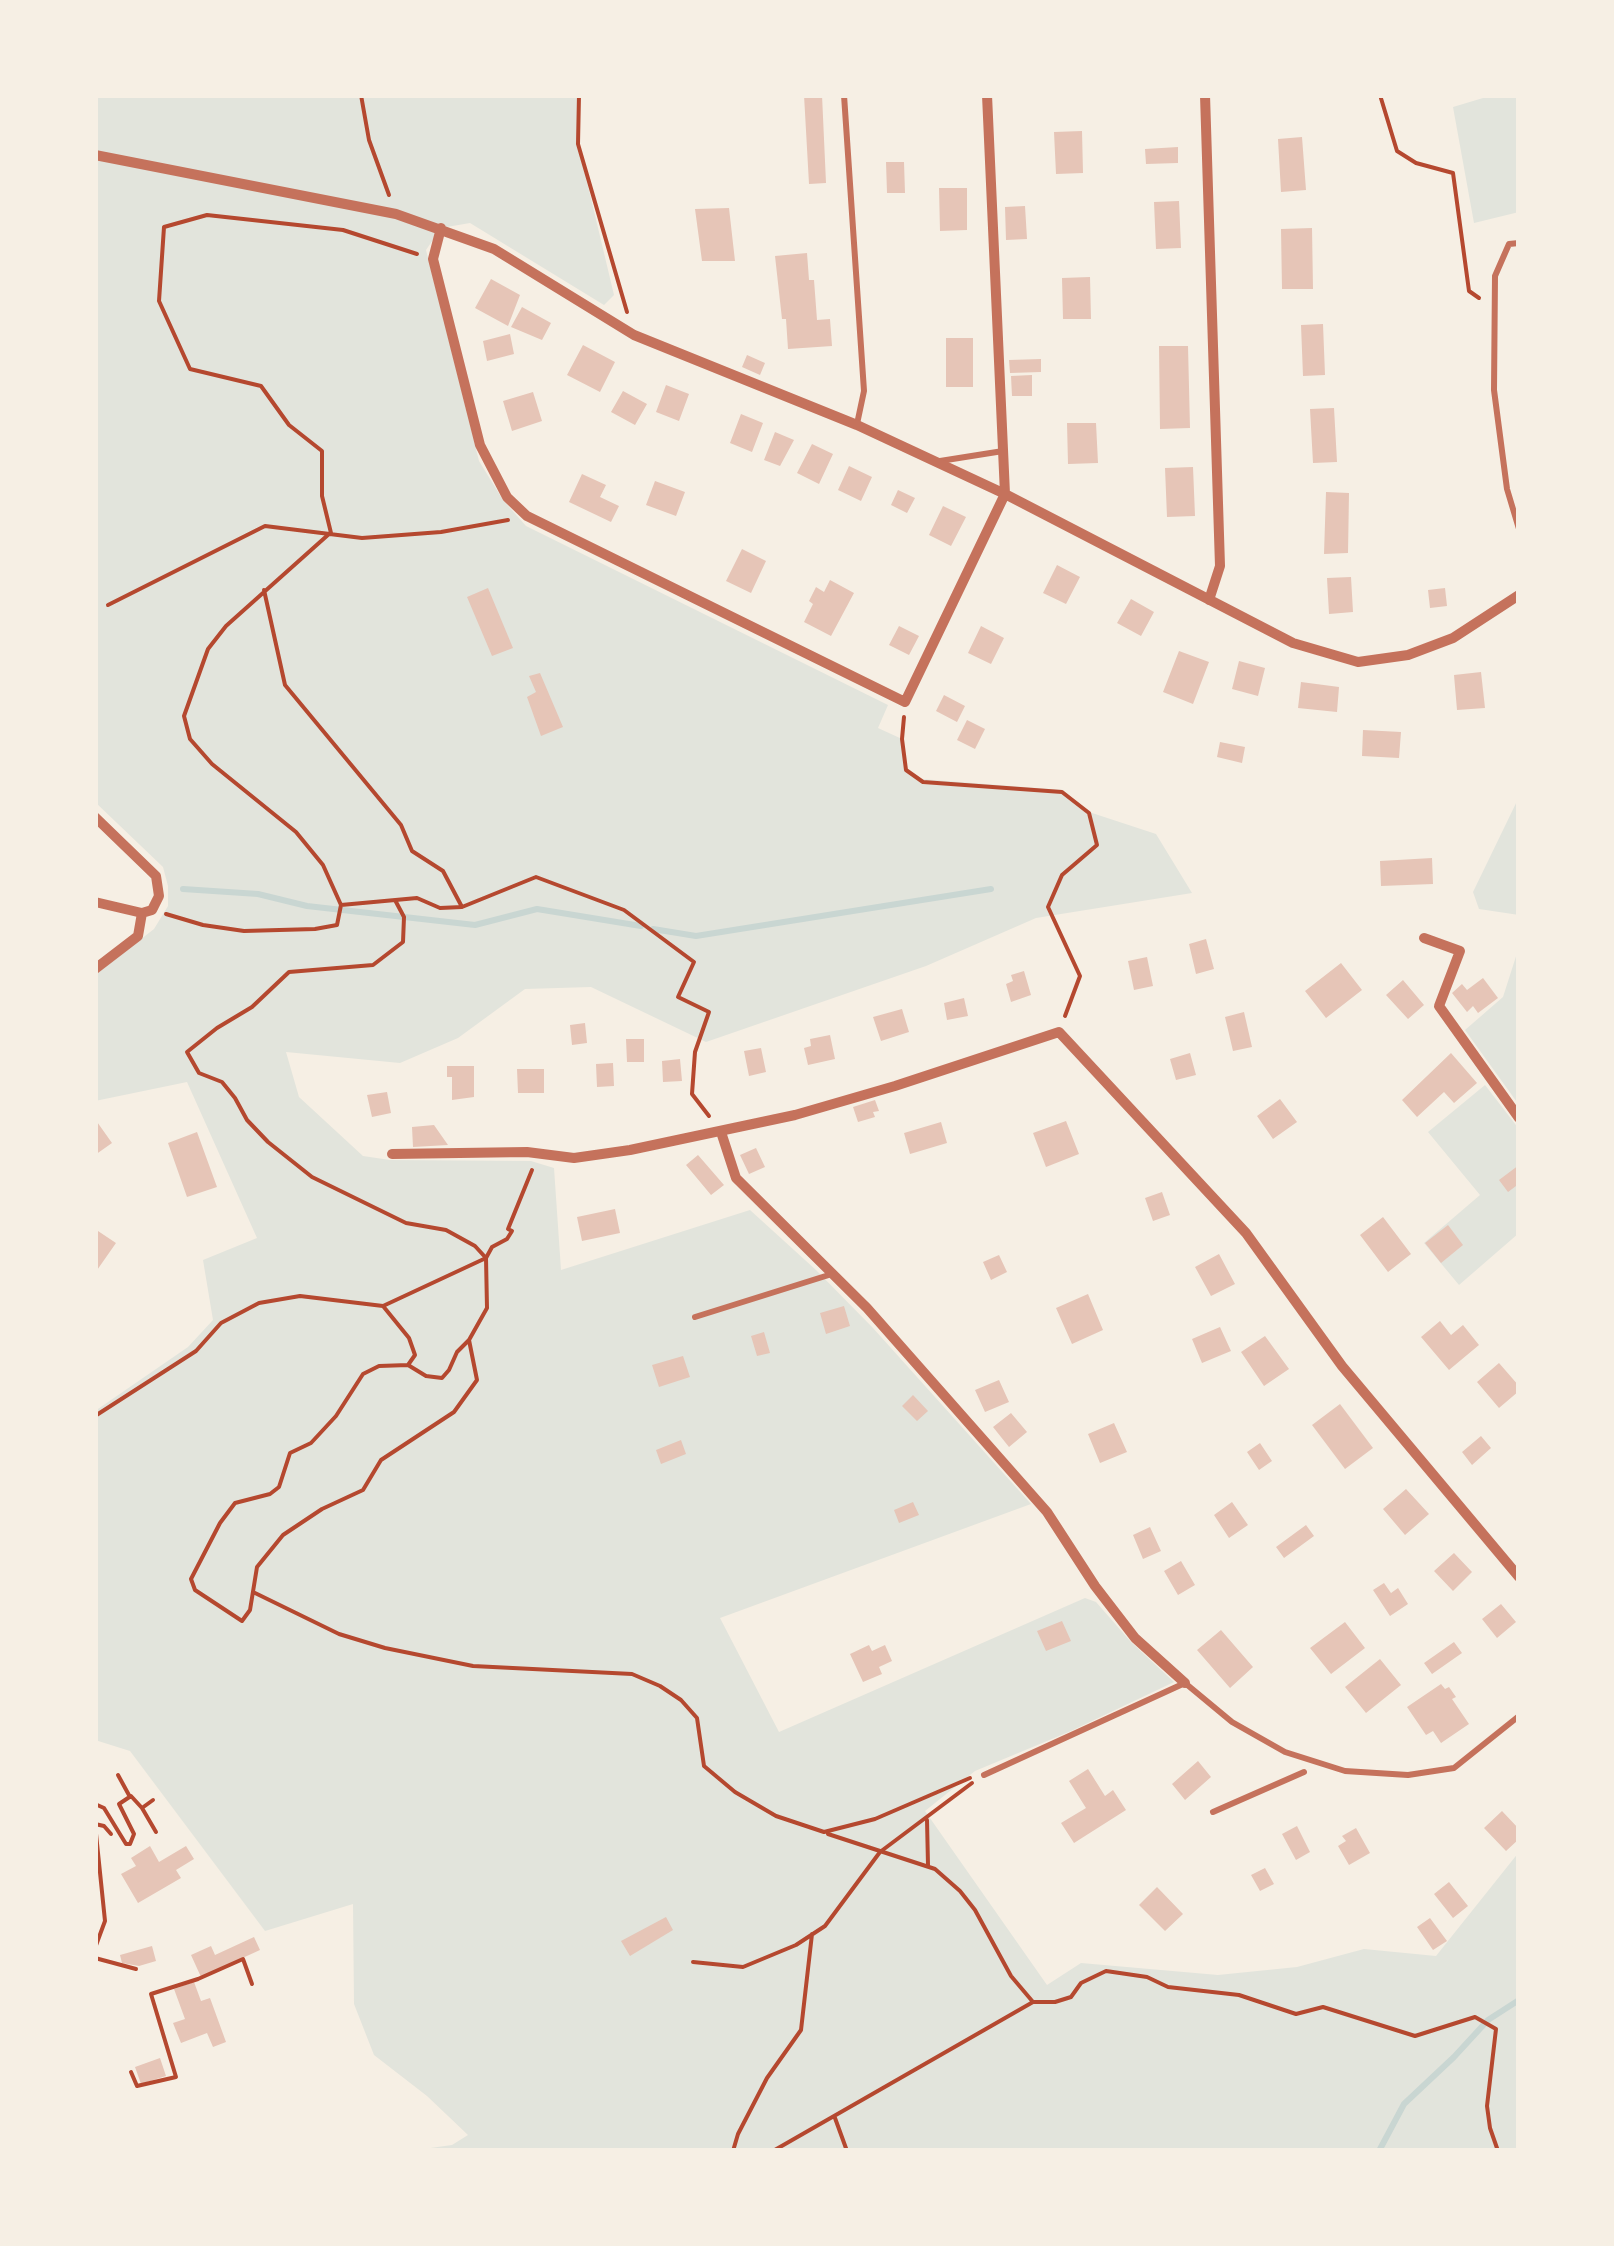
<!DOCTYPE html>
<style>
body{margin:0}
#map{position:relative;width:1614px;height:2246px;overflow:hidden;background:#f6efe4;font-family:Commissioner,sans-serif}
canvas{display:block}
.frame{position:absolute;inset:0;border:98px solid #f6efe4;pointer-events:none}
</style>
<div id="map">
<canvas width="1614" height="2246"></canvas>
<div class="frame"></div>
</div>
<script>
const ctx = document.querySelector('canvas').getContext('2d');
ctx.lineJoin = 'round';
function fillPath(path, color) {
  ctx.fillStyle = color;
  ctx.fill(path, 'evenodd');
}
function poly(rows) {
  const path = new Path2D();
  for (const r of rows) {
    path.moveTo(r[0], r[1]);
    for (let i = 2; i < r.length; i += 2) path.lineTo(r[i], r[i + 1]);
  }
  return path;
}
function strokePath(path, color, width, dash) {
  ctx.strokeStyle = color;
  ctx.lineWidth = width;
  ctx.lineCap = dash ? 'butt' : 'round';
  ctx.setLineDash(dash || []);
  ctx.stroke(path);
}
fillPath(poly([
 [95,95,579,95,578,144,614,295,604,305,470,223,441,228,426,250,479,461,503,500,526,526,888,705,878,728,902,739,906,770,921,779,1063,790,1089,812,1156,834,1192,893,1036,918,926,966,706,1042,591,987,525,989,458,1038,400,1063,286,1052,299,1097,363,1156,390,1160,531,1161,554,1168,561,1270,750,1210,816,1270,873,1328,1031,1504,720,1618,779,1732,1085,1598,1096,1602,1131,1642,1174,1682,1071,1731,975,1771,925,1811,1047,1985,1081,1963,1218,1975,1297,1967,1364,1949,1436,1956,1519,1852,1519,2151,409,2151,452,2145,468,2135,427,2096,374,2055,354,2004,353,1904,265,1931,130,1751,95,1740,95,1411,188,1347,213,1320,203,1260,257,1238,187,1082,95,1101,95,975,154,929,168,906,168,886,163,867,95,802],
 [1493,95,1519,95,1519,212,1474,223,1453,107],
 [1519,797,1519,915,1479,909,1473,892],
 [1519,947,1519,1105,1465,1030,1503,997],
 [1485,1085,1519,1129,1519,1233,1459,1285,1424,1243,1480,1195,1428,1132]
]), '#e2e4dc');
strokePath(poly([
 [183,889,258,894,307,906,475,925,537,909,641,926],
 [653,929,696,936,991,889],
 [1379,2151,1404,2104,1454,2057,1488,2020,1519,2000]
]), '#c9d6d2', 6);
fillPath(poly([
 [804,95,822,95,826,183,809,184],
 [1082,131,1083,173,1056,174,1054,132],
 [1302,137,1306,190,1281,192,1278,139],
 [1178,147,1178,163,1146,164,1145,149],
 [886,162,904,162,905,193,887,193],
 [939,188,967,188,967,230,940,231],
 [1179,201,1181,248,1156,249,1154,202],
 [1025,206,1027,239,1006,240,1005,207],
 [729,208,735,261,702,261,695,209],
 [1312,228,1313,289,1282,289,1281,229],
 [807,253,809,280,814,280,817,320,830,319,832,346,788,349,786,319,782,319,775,256],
 [1090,277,1091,319,1063,319,1062,278],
 [491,279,520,295,508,326,475,308],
 [522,307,551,323,542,340,511,327],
 [1323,324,1325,375,1303,376,1301,325],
 [510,334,514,354,487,361,483,341],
 [946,338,973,338,973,387,946,387],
 [583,345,615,362,600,392,567,375],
 [1159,346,1188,346,1190,428,1160,429],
 [747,355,765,363,760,375,742,367],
 [1041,359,1041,372,1010,373,1009,360],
 [1032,375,1032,396,1012,396,1011,376],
 [666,385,689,394,679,421,656,412],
 [623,391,647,404,635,425,611,412],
 [533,392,542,421,512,431,503,401],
 [1334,408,1337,462,1313,463,1310,409],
 [741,414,763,423,752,452,730,443],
 [1067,423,1096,423,1098,463,1068,464],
 [775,432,794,440,780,466,764,460],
 [812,444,833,454,819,484,797,473],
 [849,466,872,477,861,501,838,490],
 [1193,467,1195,516,1167,517,1165,468],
 [582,474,606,485,600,497,619,506,611,522,569,502],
 [655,481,685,492,676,516,646,505],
 [898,490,915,498,907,513,891,505],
 [1326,492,1349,493,1348,553,1324,554],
 [943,506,966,517,951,546,929,535],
 [742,549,766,561,751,593,726,581],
 [1057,565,1080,577,1066,604,1043,593],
 [1351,577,1353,612,1329,614,1327,578],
 [830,580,854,593,831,636,804,622,813,604,809,601,816,587,824,592],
 [488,588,513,648,492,656,467,597],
 [1445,588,1447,606,1430,608,1428,590],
 [1131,599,1154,612,1141,636,1117,623],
 [899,626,919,636,909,655,889,645],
 [981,626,1004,638,991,664,968,653],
 [1179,651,1209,662,1193,704,1163,692],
 [1239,661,1265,668,1258,696,1232,689],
 [1481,672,1485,708,1457,710,1454,675],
 [540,673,563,727,541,736,527,697,536,692,529,676],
 [1301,682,1339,687,1337,712,1298,708],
 [944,695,965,706,957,722,936,711],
 [967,720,985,729,975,749,957,740],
 [1363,730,1401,732,1399,758,1362,756],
 [1220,742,1245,747,1242,763,1217,757],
 [1432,858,1433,884,1381,886,1380,861],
 [1206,939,1214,969,1196,974,1189,944],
 [1147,957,1153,986,1134,990,1128,961],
 [1341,963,1362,990,1326,1018,1305,991],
 [1024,971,1031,995,1011,1002,1006,984,1013,981,1011,975],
 [1483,978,1498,998,1478,1013,1473,1006,1467,1012,1452,993,1462,984,1467,990],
 [1403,980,1424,1005,1408,1019,1386,995],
 [964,998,968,1016,947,1020,944,1003],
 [902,1009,909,1032,881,1041,873,1017],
 [1244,1012,1252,1047,1233,1051,1225,1017],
 [585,1023,587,1043,572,1045,570,1025],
 [830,1035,835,1059,808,1065,804,1048,811,1046,810,1039],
 [626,1039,644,1039,644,1062,627,1062],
 [761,1048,766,1072,749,1076,744,1051],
 [1190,1053,1196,1075,1176,1080,1170,1059],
 [1451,1053,1477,1083,1454,1103,1444,1092,1417,1117,1402,1100],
 [680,1059,682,1081,663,1082,662,1061],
 [613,1063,614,1086,597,1087,596,1064],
 [447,1066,474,1066,474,1097,452,1100,452,1077,447,1077],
 [517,1069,544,1069,544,1093,518,1093],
 [387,1092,391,1113,372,1117,367,1095],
 [1280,1099,1297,1122,1273,1139,1257,1116],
 [875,1100,879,1111,873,1112,875,1117,858,1122,853,1107],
 [95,1119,112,1143,95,1155],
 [1066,1121,1079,1154,1046,1167,1033,1133],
 [941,1122,947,1143,910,1154,904,1133],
 [434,1125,448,1145,413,1147,412,1127],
 [197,1132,217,1187,187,1197,168,1143],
 [756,1148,765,1167,749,1174,740,1155],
 [698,1155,724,1185,711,1195,686,1165],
 [1519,1165,1519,1190,1516,1186,1508,1192,1499,1180],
 [1162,1192,1170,1215,1153,1221,1145,1198],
 [615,1209,620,1233,582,1241,577,1217],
 [1383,1217,1411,1254,1388,1272,1360,1235],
 [1448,1225,1463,1245,1441,1263,1425,1243],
 [95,1229,116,1243,95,1273],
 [1219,1254,1235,1284,1211,1296,1195,1267],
 [999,1255,1007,1272,991,1280,983,1262],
 [1088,1294,1103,1330,1072,1344,1056,1308],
 [844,1306,850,1326,826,1334,820,1313],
 [1440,1321,1451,1335,1463,1325,1479,1345,1449,1370,1421,1337],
 [1220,1327,1231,1351,1202,1363,1192,1339],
 [764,1332,770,1353,757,1356,751,1336],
 [1265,1336,1289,1369,1264,1386,1241,1352],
 [683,1356,690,1377,659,1387,652,1365],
 [1499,1363,1519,1386,1519,1391,1499,1408,1477,1382],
 [999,1380,1009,1402,985,1412,975,1390],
 [913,1395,928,1411,917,1421,902,1406],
 [1340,1404,1373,1448,1345,1469,1312,1425],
 [1011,1413,1027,1432,1009,1447,993,1427],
 [1114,1423,1127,1452,1100,1463,1088,1434],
 [1481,1436,1491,1448,1472,1465,1462,1452],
 [681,1440,686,1454,661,1464,656,1450],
 [1260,1443,1272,1461,1259,1470,1247,1452],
 [1406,1489,1429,1514,1405,1535,1383,1509],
 [913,1502,919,1515,899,1523,894,1510],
 [1232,1502,1248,1525,1229,1538,1214,1515],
 [1306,1525,1314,1536,1284,1558,1276,1547],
 [1150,1527,1161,1551,1143,1559,1133,1535],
 [1454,1553,1472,1572,1453,1591,1434,1571],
 [1181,1561,1195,1585,1178,1595,1164,1571],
 [1384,1583,1391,1593,1398,1588,1408,1604,1390,1616,1373,1590],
 [1501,1604,1516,1622,1497,1638,1482,1619],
 [1062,1621,1071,1641,1046,1651,1037,1631],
 [1345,1622,1365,1648,1331,1674,1310,1648],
 [1221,1630,1253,1667,1230,1688,1197,1650],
 [1454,1642,1462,1653,1432,1674,1424,1663],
 [869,1645,872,1651,885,1645,892,1661,879,1667,882,1674,863,1682,850,1654],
 [1380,1659,1401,1685,1366,1713,1345,1687],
 [1441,1684,1445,1689,1449,1687,1456,1697,1452,1699,1469,1724,1441,1743,1433,1731,1426,1735,1407,1707],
 [1198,1761,1211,1777,1185,1800,1172,1784],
 [1088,1769,1105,1796,1113,1790,1126,1810,1074,1843,1061,1823,1086,1808,1069,1781],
 [1502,1811,1519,1829,1519,1839,1506,1851,1484,1828],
 [1297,1826,1310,1852,1296,1860,1282,1834],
 [1356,1828,1370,1853,1349,1865,1338,1846,1346,1841,1342,1836],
 [150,1846,159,1862,186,1846,194,1859,176,1870,181,1878,138,1903,121,1874,136,1866,131,1858],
 [1265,1868,1274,1884,1260,1891,1251,1875],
 [1449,1882,1468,1906,1453,1918,1434,1894],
 [1157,1887,1183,1914,1165,1931,1139,1905],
 [666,1917,673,1930,630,1956,621,1941],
 [1430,1918,1447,1941,1433,1950,1417,1927],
 [254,1937,260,1950,201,1977,191,1955,211,1946,215,1955],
 [152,1946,156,1961,139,1966,122,1963,120,1955],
 [194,1982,201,2001,210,1998,226,2042,213,2047,207,2033,181,2043,173,2023,185,2019,174,1989],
 [160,2058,166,2076,141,2084,135,2067]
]), '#e6c5b7');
strokePath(poly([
 [361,95,369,140,389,195],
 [579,95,578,144,627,312],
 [1380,95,1397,151,1416,163,1453,173,1469,291,1479,298],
 [331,533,322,496,322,451,289,425,261,386,190,369,159,301,164,227,207,215,343,230,417,254],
 [329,534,226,626,208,649,184,716,190,739,212,764,296,832,323,865,341,905],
 [264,590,285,685,401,825,412,851,443,871,462,907],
 [108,605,265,526,362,538,441,532,508,520],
 [904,717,902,739,906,770,923,782,1062,792,1089,813,1097,845,1062,875,1048,907,1080,976,1065,1016],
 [341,905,417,898,440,908,462,907,536,877,624,910,694,962,678,997,709,1012,695,1052,692,1094,709,1116],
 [166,914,203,925,244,931,315,929,337,925,341,905],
 [383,1306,486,1258,475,1246,446,1230,406,1223,312,1177,268,1142,247,1120,235,1098,222,1082,199,1073,187,1052,217,1028,252,1007,289,972,373,965,403,942,404,917,395,900],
 [469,1340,457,1352,449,1370,442,1378,426,1376,408,1365,379,1366,363,1374,336,1416,311,1443,290,1453,279,1487,270,1494,235,1503,220,1523,191,1579,195,1590,242,1621,250,1610,257,1567,283,1535,322,1509,363,1490,381,1460,454,1412,477,1380,469,1340,487,1308,486,1258,492,1247,507,1239,512,1231,508,1229,532,1170],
 [95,1416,196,1351,221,1323,259,1303,300,1296,383,1306,409,1338,415,1355,408,1365],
 [253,1592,339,1634,385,1648,473,1666,632,1674,660,1686,681,1700,697,1718,704,1766,735,1792,776,1816,824,1832,875,1819,970,1778],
 [118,1775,130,1797],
 [153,1800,142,1808,156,1832],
 [95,1804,104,1808,126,1844,130,1844,134,1834,119,1804,131,1796,142,1808],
 [927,1820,928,1865],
 [95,1824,105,1921,95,1948],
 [95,1824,104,1826,111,1834],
 [828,1834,935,1869,960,1891,975,1910,1011,1976,1033,2002],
 [95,1958,136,1969],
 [693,1962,743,1967,796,1945,825,1926,880,1852,972,1783],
 [131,2072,137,2086,176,2077,151,1994,198,1979,243,1959,252,1984],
 [835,2118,847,2151],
 [733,2151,738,2134,767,2078,801,2030,812,1934],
 [773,2151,1033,2002,1055,2002,1071,1997,1081,1983,1106,1971,1147,1977,1168,1987,1239,1995,1296,2014,1323,2007,1415,2036,1475,2017,1496,2029,1487,2106,1490,2128,1498,2151]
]), '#b5482f', 4);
strokePath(poly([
 [844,95,864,391,857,424],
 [1519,243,1509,244,1495,276,1494,390,1507,489,1519,529],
 [940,461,1003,451],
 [695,1317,832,1274],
 [984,1775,1185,1683,1232,1722,1285,1752,1345,1771,1408,1775,1454,1768,1519,1716],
 [1213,1812,1304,1772]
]), '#c5725c', 6);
strokePath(poly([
 [1205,95,1220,566,1209,600],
 [95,155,396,214,494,249,634,335,857,425,1005,494,1293,643,1358,662,1408,655,1453,638,1519,595],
 [441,228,433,259,480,445,507,497,527,516,905,702,1005,494,987,95],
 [95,817,156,876,159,896,152,910,142,913,95,902],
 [1424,938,1460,951,1439,1006,1519,1118],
 [95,969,138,936,142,913],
 [721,1132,736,1178,867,1308,1047,1512,1095,1586,1135,1638,1185,1683],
 [392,1154,527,1152,574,1158,630,1150,795,1115,895,1086,1059,1032,1246,1233,1342,1366,1519,1577]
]), '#c5725c', 10);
</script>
